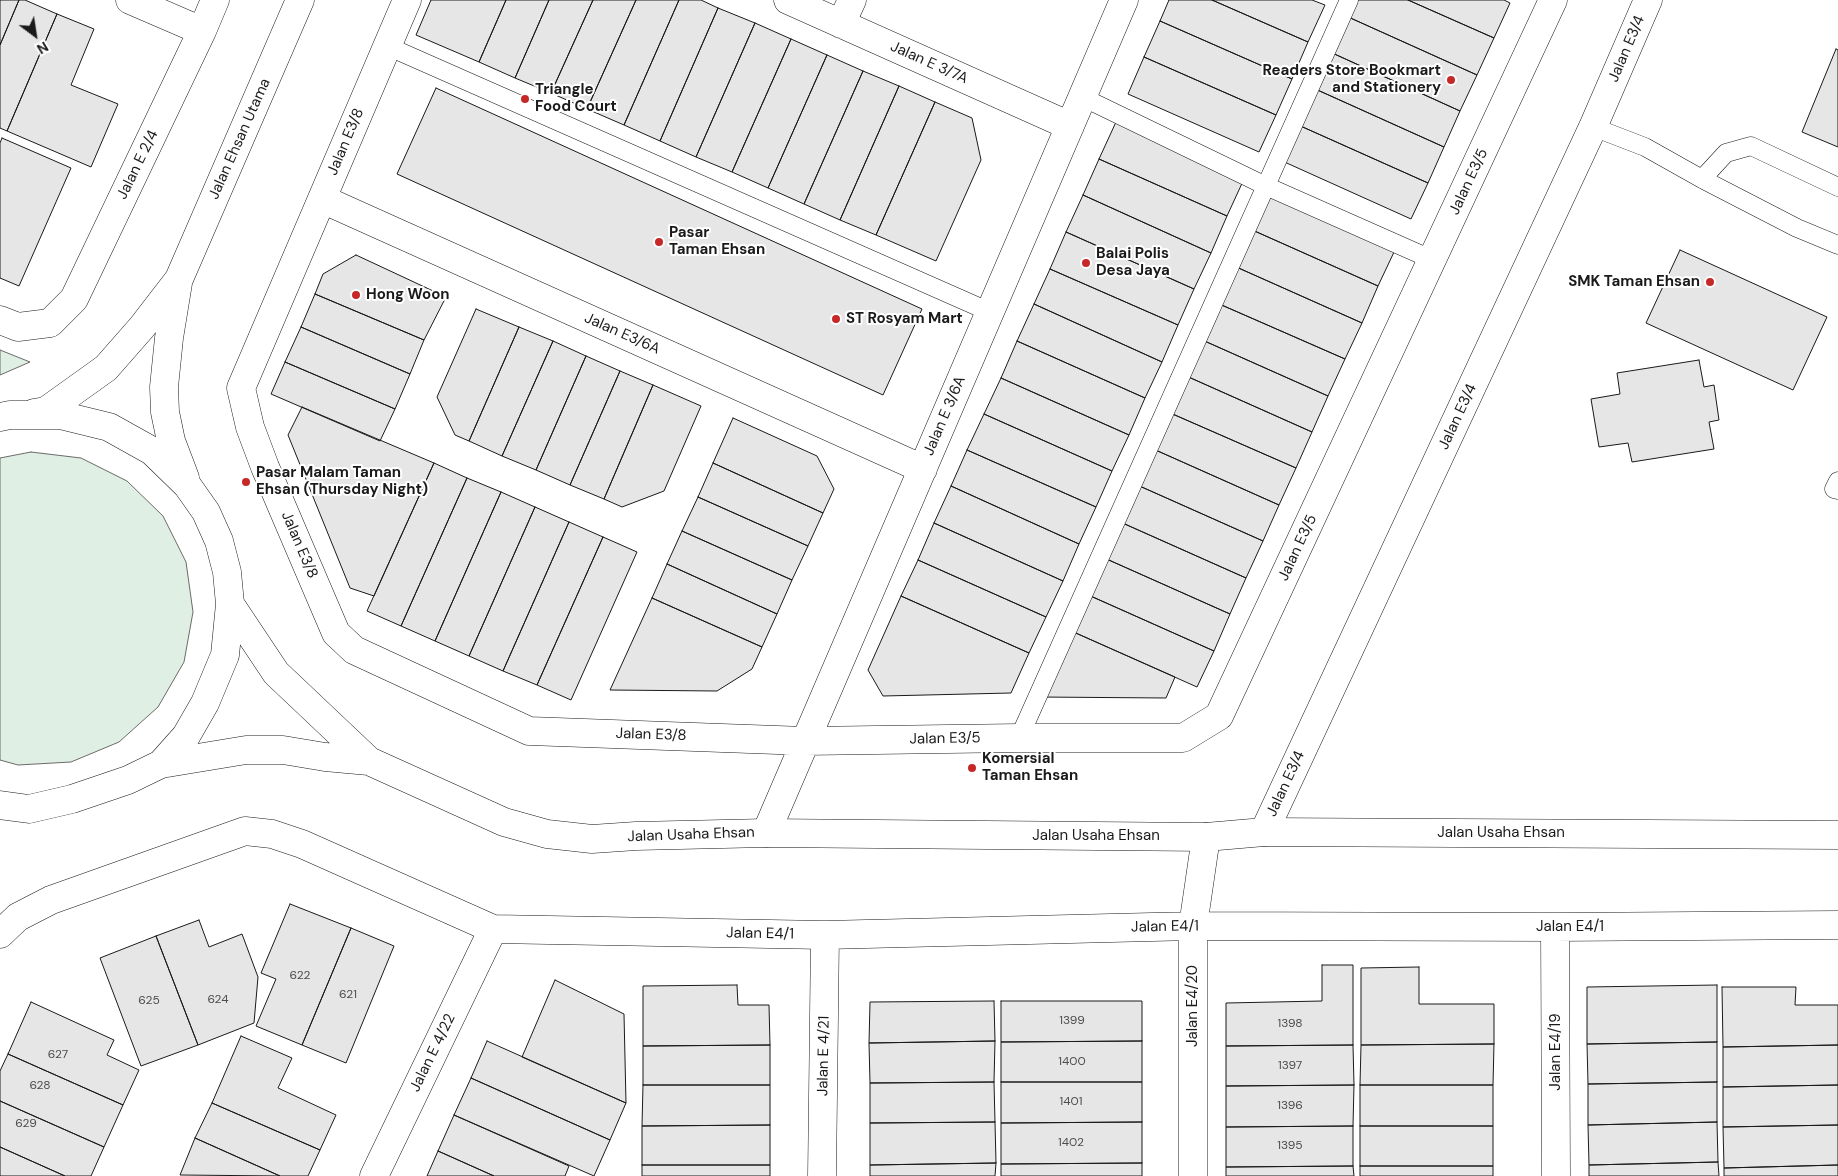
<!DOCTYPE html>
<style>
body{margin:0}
#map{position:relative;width:1838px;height:1176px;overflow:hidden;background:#fff;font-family:"DM Sans",sans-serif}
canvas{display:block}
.north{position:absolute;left:10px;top:10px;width:50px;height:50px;-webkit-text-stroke:4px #fff;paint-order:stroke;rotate:149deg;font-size:14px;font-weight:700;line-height:20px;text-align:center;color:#1a1a1a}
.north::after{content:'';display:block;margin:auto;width:18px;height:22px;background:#1a1a1a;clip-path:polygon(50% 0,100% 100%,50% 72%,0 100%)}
</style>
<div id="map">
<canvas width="1838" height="1176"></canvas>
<div class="north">N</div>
</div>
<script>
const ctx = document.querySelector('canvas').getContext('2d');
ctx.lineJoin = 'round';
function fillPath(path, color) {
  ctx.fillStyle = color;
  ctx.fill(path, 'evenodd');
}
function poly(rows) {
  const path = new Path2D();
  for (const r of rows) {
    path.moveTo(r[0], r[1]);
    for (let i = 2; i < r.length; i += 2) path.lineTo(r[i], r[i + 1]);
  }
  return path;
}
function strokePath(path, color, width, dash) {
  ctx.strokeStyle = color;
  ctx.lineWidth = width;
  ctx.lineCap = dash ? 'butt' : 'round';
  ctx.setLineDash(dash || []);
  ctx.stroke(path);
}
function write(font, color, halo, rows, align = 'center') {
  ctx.font = font + ' "DM Sans",sans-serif';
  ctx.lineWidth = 4;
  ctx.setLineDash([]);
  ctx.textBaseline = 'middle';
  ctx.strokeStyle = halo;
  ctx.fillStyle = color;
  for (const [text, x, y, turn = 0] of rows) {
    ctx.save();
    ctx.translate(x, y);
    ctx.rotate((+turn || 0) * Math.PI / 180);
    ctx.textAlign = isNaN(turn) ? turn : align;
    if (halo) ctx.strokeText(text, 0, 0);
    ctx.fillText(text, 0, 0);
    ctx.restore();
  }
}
const green = poly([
 [0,350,30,362,0,375,0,350],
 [31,452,81,458,127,481,163,516,186,562,193,612,184,662,158,707,119,742,71,762,18,765,0,760,0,458,31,452]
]);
fillPath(green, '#e0efe3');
strokePath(green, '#6a6a6a', 1);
const building = poly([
 [0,0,19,0,0,45,0,0],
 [19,0,25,0,57,14,7,131,0,128,0,45,19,0],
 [431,0,506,0,479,62,416,35,431,0],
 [506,0,549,0,515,78,479,62,506,0],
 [549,0,593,0,551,93,515,78,549,0],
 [593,0,636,0,587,109,551,93,593,0],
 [636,0,679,0,624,125,587,109,636,0],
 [679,0,701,0,718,8,660,141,624,125,679,0],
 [1169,0,1212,0,1308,42,1292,79,1160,21,1169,0],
 [1212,0,1312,0,1325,5,1308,42,1212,0],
 [1353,0,1408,0,1494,38,1477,75,1346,16,1353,0],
 [1408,0,1504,0,1510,3,1494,38,1408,0],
 [718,8,755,23,696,157,660,141,718,8],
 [57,14,94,29,71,85,118,104,91,167,7,131,57,14],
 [1346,16,1477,75,1460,111,1330,52,1346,16],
 [1160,21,1292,79,1276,115,1144,57,1160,21],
 [755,23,791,39,732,172,696,157,755,23],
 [791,39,827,55,768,188,732,172,791,39],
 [1836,49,1838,50,1838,147,1802,132,1836,49],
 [1330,52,1460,111,1444,147,1313,88,1330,52],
 [827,55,863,71,804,204,768,188,827,55],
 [1144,57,1276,115,1259,152,1128,94,1144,57],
 [863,71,899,86,840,220,804,204,863,71],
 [899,86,935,102,876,235,840,220,899,86],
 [436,88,922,309,883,395,397,174,436,88],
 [1313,88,1444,147,1428,183,1296,124,1313,88],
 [935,102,972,118,981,160,936,261,876,235,935,102],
 [1116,122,1244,179,1227,216,1099,159,1116,122],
 [1296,124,1428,183,1411,219,1280,160,1296,124],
 [2,138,71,168,19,286,0,278,0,143,2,138],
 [1099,159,1227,216,1211,253,1083,195,1099,159],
 [1267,193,1395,250,1378,286,1250,229,1267,193],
 [1083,195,1211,253,1194,289,1066,232,1083,195],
 [1250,229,1378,286,1362,323,1234,266,1250,229],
 [1066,232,1194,289,1178,325,1050,269,1066,232],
 [1680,250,1827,317,1793,390,1646,323,1680,250],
 [356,255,446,297,424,340,315,294,323,274,356,255],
 [1234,266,1362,323,1345,359,1217,303,1234,266],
 [1050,269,1178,325,1162,362,1034,304,1050,269],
 [315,294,424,340,410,374,301,327,315,294],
 [1217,303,1345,359,1328,396,1200,339,1217,303],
 [1034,304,1162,362,1145,398,1017,341,1034,304],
 [476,309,519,327,469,441,455,435,437,397,476,309],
 [301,327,410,374,395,409,285,362,301,327],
 [519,327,553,341,502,456,469,441,519,327],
 [1200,339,1328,396,1312,432,1184,375,1200,339],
 [553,341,586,356,536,470,502,456,553,341],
 [1017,341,1145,398,1129,435,1001,378,1017,341],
 [586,356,620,371,570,485,536,470,586,356],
 [1699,360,1704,387,1714,385,1719,420,1709,422,1714,449,1632,462,1628,443,1599,447,1591,399,1620,394,1617,373,1699,360],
 [285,362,395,409,380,441,271,394,285,362],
 [620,371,653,385,604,499,570,485,620,371],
 [1184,375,1312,432,1296,468,1168,412,1184,375],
 [1001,378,1129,435,1112,471,984,414,1001,378],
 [653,385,701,406,664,491,622,507,604,499,653,385],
 [302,407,434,463,374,596,350,588,288,435,302,407],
 [1168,412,1296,468,1279,505,1151,448,1168,412],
 [984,414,1112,471,1096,507,967,450,984,414],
 [733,418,817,456,834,489,823,513,713,463,733,418],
 [1151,448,1279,505,1263,541,1135,484,1151,448],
 [967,450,1096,507,1079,544,951,486,967,450],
 [434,463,467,478,401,626,367,611,434,463],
 [713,463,823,513,808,546,698,497,713,463],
 [467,478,501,492,435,641,401,626,467,478],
 [1135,484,1263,541,1246,578,1118,521,1135,484],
 [951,486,1079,544,1063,581,934,523,951,486],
 [501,492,535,507,469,656,435,641,501,492],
 [698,497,808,546,792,580,682,531,698,497],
 [535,507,569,522,503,671,469,656,535,507],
 [1118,521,1246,578,1230,614,1102,557,1118,521],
 [569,522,603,537,537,685,503,671,569,522],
 [934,523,1063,581,1046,617,918,560,934,523],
 [682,531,792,580,777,614,667,564,682,531],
 [603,537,637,552,571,700,537,685,603,537],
 [1102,557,1230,614,1214,651,1086,594,1102,557],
 [918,560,1046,617,1029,653,901,596,918,560],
 [667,564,777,614,762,647,652,598,667,564],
 [1086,594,1214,651,1197,687,1069,630,1086,594],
 [901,596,1029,653,1011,693,883,696,868,670,901,596],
 [652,598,762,647,752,669,717,691,610,690,652,598],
 [1069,630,1175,677,1166,698,1039,697,1069,630],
 [290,904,351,928,302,1045,256,1026,276,979,261,973,290,904],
 [199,920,209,947,242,934,258,977,254,1023,198,1045,156,936,199,920],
 [351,928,394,946,346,1063,302,1045,351,928],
 [156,936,198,1045,141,1066,100,958,156,936],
 [1322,965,1353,965,1353,1045,1226,1046,1226,1003,1322,1001,1322,965],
 [1419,967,1419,1004,1494,1004,1494,1044,1361,1045,1361,968,1419,967],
 [555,980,624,1014,626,1103,522,1057,555,980],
 [737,985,738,1005,769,1005,770,1045,643,1046,643,986,737,985],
 [1717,985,1717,1042,1587,1044,1587,987,1717,985],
 [1722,987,1796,987,1795,1005,1838,1005,1838,1045,1723,1047,1722,987],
 [994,1001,995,1041,869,1043,870,1002,994,1001],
 [1001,1001,1142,1001,1142,1041,1001,1042,1001,1001],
 [31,1002,114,1040,107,1055,139,1070,123,1105,8,1054,31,1002],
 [241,1036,292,1058,278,1088,336,1115,320,1150,212,1103,241,1036],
 [487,1041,626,1103,610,1140,471,1078,487,1041],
 [995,1041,994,1082,870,1083,869,1043,995,1041],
 [1142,1041,1142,1082,1001,1082,1001,1042,1142,1041],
 [1717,1042,1717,1082,1588,1084,1587,1044,1717,1042],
 [1494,1044,1493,1085,1360,1085,1361,1045,1494,1044],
 [770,1045,770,1085,643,1085,643,1046,770,1045],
 [1353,1045,1354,1085,1226,1086,1226,1046,1353,1045],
 [1838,1045,1838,1085,1723,1087,1723,1047,1838,1045],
 [8,1054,123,1105,104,1147,0,1101,0,1071,8,1054],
 [471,1078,610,1140,594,1176,454,1115,471,1078],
 [994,1082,995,1122,870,1123,870,1083,994,1082],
 [1001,1082,1142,1082,1142,1122,1001,1123,1001,1082],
 [1717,1082,1717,1122,1588,1125,1588,1084,1717,1082],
 [643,1085,770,1085,770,1125,642,1126,643,1085],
 [1354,1085,1353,1126,1226,1127,1226,1086,1354,1085],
 [1360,1085,1493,1085,1493,1126,1360,1126,1360,1085],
 [1838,1085,1838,1125,1723,1127,1723,1087,1838,1085],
 [0,1101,104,1147,91,1176,65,1176,0,1147,0,1101],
 [212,1103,320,1150,308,1176,280,1176,195,1138,212,1103],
 [454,1115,569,1166,565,1176,494,1176,438,1151,454,1115],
 [995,1122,996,1163,870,1165,870,1123,995,1122],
 [1142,1122,1142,1163,1001,1164,1001,1123,1142,1122],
 [1717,1122,1718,1162,1589,1165,1588,1125,1717,1122],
 [770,1125,770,1165,642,1165,642,1126,770,1125],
 [1838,1125,1838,1165,1724,1168,1723,1127,1838,1125],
 [1353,1126,1353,1166,1226,1167,1226,1127,1353,1126],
 [1360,1126,1493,1126,1493,1166,1360,1166,1360,1126],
 [195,1138,280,1176,180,1175,195,1138],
 [0,1147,65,1176,0,1176,0,1147],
 [438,1151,494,1176,427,1176,438,1151],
 [1718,1162,1719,1176,1589,1176,1589,1165,1718,1162],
 [996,1163,995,1176,870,1176,870,1165,996,1163],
 [1142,1163,1142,1176,1001,1176,1001,1164,1142,1163],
 [642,1165,770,1165,770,1176,642,1176,642,1165],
 [1838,1165,1838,1176,1724,1176,1724,1168,1838,1165],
 [1353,1166,1354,1176,1226,1176,1226,1167,1353,1166],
 [1360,1166,1493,1166,1493,1176,1360,1176,1360,1166]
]);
fillPath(building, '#e6e6e6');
strokePath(building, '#1a1a1a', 1);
const service = poly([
 [387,46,990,312],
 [1082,97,1266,186,1433,260],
 [1593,127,1645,147,1702,179,1797,228,1838,245],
 [1702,179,1726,153,1751,146,1838,187],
 [1838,481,1834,489,1838,490],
 [1019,738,1349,0]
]);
const minor = poly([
 [130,0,202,31],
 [407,0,241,388,250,427,265,467,336,633,354,650,529,731,805,741,1019,738,1183,738,1219,716,1553,0],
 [788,0,1070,126],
 [841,24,852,0],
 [322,199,923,469],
 [0,320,18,327,50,323,74,299,202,31,215,0],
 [1264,832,1593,127,1648,0],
 [766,833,1124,0],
 [1555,927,1556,1176],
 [0,934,18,917,51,900,245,831,272,834,302,844,493,929,825,935,1193,926,1555,927,1838,925],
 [374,1176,493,929],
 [822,1176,825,935],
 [1193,1176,1193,926,1206,837]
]);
const tertiary = poly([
 [178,283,169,338,164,387,165,412,171,441,185,478],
 [34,413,46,411,106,368,142,327,179,279,300,0],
 [0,417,10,415,60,415,109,427,152,451,187,485,206,512,219,541,227,572,230,604,225,655,205,703,186,736,161,764,128,780,72,799,29,809,0,805],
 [230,604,276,673,369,761,504,822,547,834,592,839,636,836,766,833,1206,837,1264,832,1838,835],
 [161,764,246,750,283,750,325,757,369,761]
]);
strokePath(service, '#1a1a1a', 19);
strokePath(minor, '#1a1a1a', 29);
strokePath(tertiary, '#1a1a1a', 29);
strokePath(service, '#fff', 18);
strokePath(minor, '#fff', 28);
strokePath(tertiary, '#fff', 28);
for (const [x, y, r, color] of [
 [1451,80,5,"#c62828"],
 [525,99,5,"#c62828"],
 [659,242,5,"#c62828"],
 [1086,263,5,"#c62828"],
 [1710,282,5,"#c62828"],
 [356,295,5,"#c62828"],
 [836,319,5,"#c62828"],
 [246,482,5,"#c62828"],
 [972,768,5,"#c62828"]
]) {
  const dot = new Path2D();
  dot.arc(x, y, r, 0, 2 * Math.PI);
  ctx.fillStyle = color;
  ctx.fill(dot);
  strokePath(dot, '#fff', 2);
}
write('12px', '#4d4d4d', null, [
 ["622",300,976],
 ["621",348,995],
 ["624",218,1000],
 ["625",149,1001],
 ["1399",1072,1021],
 ["1398",1290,1024],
 ["627",58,1055],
 ["1400",1072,1062],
 ["1397",1290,1066],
 ["628",40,1086],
 ["1401",1071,1102],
 ["1396",1290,1106],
 ["629",26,1124],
 ["1402",1071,1143],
 ["1395",1290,1146]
]);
write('15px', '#1a1a1a', '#fff', [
 ["Jalan E3/4",1627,49,-67],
 ["Jalan E 3/7A",929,63,24],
 ["Jalan Ehsan Utama",240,139,-66],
 ["Jalan E3/8",346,142,-67],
 ["Jalan E 2/4",138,165,-64],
 ["Jalan E3/5",1469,182,-65],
 ["Jalan E3/6A",622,334,24],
 ["Jalan E 3/6A",945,416,-67],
 ["Jalan E3/4",1458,417,-65],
 ["Jalan E3/8",299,545,67],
 ["Jalan E3/5",1298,548,-65],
 ["Jalan E3/8",651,735,2],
 ["Jalan E3/5",945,739,-1],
 ["Jalan E3/4",1286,784,-65],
 ["Jalan Usaha Ehsan",1501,833],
 ["Jalan Usaha Ehsan",691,835,-2],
 ["Jalan Usaha Ehsan",1096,836],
 ["Jalan E4/1",1165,927,-1],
 ["Jalan E4/1",1570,927],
 ["Jalan E4/1",760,934,1],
 ["Jalan E4/20",1193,1006,-90],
 ["Jalan E4/19",1556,1052,-90],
 ["Jalan E 4/22",433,1053,-64],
 ["Jalan E 4/21",824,1056,-89]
]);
write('bold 15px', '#1a1a1a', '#fff', [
 ["Readers Store Bookmart",1441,71,"right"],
 ["and Stationery",1441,88,"right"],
 ["Triangle",535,90],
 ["Food Court",535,107],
 ["Pasar",669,233],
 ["Taman Ehsan",669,250],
 ["Balai Polis",1096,254],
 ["Desa Jaya",1096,271],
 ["SMK Taman Ehsan",1700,282,"right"],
 ["Hong Woon",366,295],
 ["ST Rosyam Mart",846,319],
 ["Pasar Malam Taman",256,473],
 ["Ehsan (Thursday Night)",256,490],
 ["Komersial",982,759],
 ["Taman Ehsan",982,776]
], 'left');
</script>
